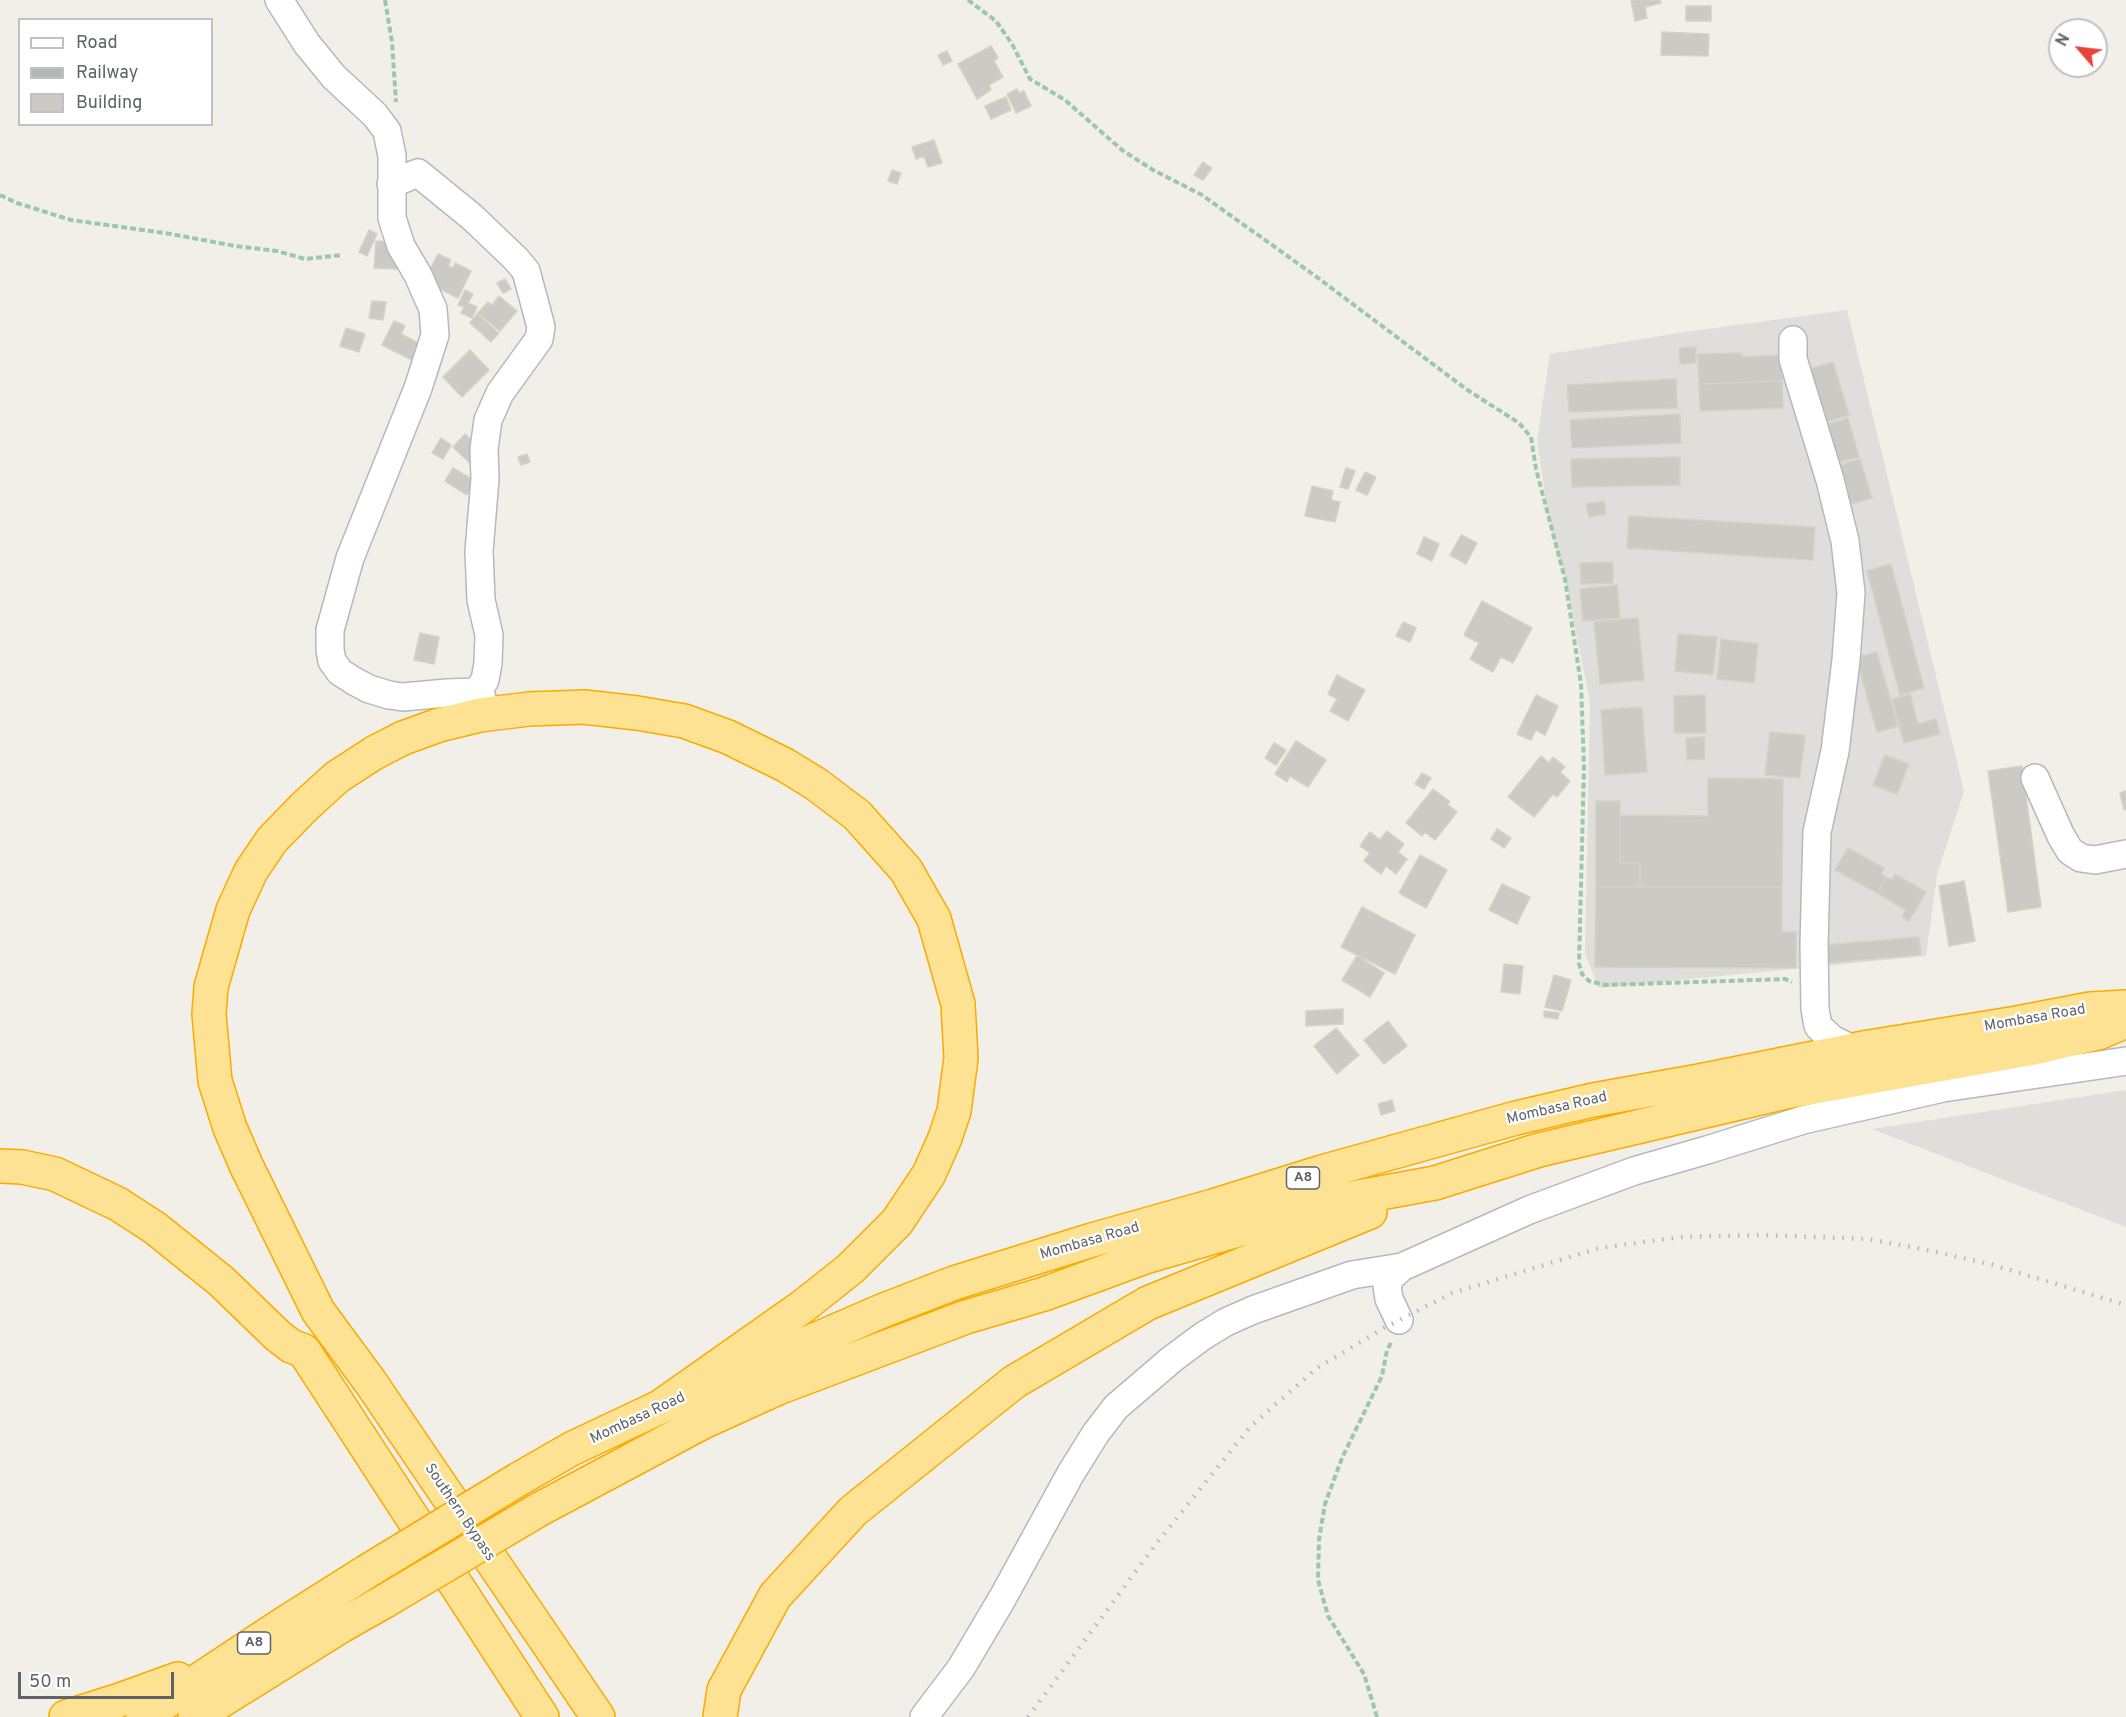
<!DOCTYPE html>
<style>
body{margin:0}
#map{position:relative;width:2126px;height:1717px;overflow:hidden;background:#f1efe8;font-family:Overpass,sans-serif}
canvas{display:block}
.legend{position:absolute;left:18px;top:18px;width:195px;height:108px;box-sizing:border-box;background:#fff;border:2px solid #bfc1c3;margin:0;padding:8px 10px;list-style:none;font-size:18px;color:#5f6368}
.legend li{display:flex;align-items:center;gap:12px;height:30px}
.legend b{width:30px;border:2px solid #bfc1c3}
.north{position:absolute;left:2048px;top:18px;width:60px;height:60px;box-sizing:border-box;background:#fff;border:2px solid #bfc1c3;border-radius:50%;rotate:298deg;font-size:16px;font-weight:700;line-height:24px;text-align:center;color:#5f6368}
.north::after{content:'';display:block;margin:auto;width:21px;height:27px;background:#ea4335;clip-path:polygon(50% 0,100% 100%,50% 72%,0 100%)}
.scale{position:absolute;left:18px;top:1672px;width:156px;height:27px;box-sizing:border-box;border:3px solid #5f6368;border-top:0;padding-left:8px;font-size:18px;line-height:21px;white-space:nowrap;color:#5f6368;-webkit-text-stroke:4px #fff;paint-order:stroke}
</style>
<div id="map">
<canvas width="2126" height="1717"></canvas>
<ul class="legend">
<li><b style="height:8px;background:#fff"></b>Road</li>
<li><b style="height:8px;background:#b6b7b8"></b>Railway</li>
<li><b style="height:16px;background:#cccac5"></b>Building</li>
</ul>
<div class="north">N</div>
<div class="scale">50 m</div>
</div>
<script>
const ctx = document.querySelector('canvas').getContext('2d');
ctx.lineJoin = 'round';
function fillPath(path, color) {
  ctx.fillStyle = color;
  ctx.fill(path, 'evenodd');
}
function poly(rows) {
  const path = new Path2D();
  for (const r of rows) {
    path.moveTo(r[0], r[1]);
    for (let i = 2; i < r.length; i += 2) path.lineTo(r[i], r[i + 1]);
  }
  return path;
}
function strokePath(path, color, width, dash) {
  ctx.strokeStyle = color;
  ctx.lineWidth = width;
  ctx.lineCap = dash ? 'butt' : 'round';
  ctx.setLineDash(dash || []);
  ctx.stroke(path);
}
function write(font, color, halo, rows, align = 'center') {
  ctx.font = font + ' Overpass,sans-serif';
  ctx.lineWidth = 4.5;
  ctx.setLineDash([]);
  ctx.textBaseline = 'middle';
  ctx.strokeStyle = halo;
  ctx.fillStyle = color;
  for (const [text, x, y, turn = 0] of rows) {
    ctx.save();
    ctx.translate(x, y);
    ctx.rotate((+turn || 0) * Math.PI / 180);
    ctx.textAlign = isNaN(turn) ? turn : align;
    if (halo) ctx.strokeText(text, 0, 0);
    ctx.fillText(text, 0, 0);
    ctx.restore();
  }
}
fillPath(poly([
 [1847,310,1964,791,1937,875,1926,956,1599,988,1585,954,1590,702,1565,579,1549,521,1537,441,1550,354,1685,332],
 [2126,1090,2126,1227,1872,1129]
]), '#e0deda');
const building = poly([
 [1631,0,1660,0,1661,3,1645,7,1647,18,1635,21,1631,0],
 [1686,6,1711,6,1711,21,1686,21,1686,6],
 [1662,32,1709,34,1708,56,1661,55,1662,32],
 [991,46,998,58,994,61,1003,77,989,85,991,90,977,99,958,64,991,46],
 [947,51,952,61,943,65,938,55,947,51],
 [1017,89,1019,93,1024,91,1031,106,1016,113,1007,94,1017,89],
 [1006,97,1011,110,991,119,985,106,1006,97],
 [934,140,942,163,928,167,924,156,916,159,912,147,934,140],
 [1203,162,1212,168,1203,180,1194,175,1203,162],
 [892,170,901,173,897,184,888,181,892,170],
 [369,230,377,234,367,256,359,252,369,230],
 [376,241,393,242,392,258,398,258,398,269,374,268,376,241],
 [438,254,451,260,448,266,453,268,455,263,471,271,458,298,424,281,438,254],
 [505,279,511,289,503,293,497,283,505,279],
 [465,290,473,294,468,303,477,307,472,318,461,313,464,307,458,305,465,290],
 [499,296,517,311,500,331,478,313,488,302,492,305,499,296],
 [372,301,386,302,383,320,369,318,372,301],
 [477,314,499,333,491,342,470,323,477,314],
 [394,321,405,326,401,334,424,346,416,362,382,345,394,321],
 [346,328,365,334,359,352,340,346,346,328],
 [1696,347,1696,363,1680,364,1679,348,1696,347],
 [470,350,489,370,462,397,443,377,470,350],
 [1742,353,1742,357,1781,355,1782,381,1699,384,1698,354,1742,353],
 [1833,362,1849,415,1820,424,1805,370,1833,362],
 [1676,379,1677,408,1569,412,1567,385,1676,379],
 [1782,381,1783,408,1700,411,1699,384,1782,381],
 [1680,414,1681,443,1572,448,1570,420,1680,414],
 [1848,418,1859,457,1832,464,1822,426,1848,418],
 [465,434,483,451,471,464,453,447,465,434],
 [441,438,451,445,443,459,432,453,441,438],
 [527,454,530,462,521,465,518,457,527,454],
 [1680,457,1680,485,1572,487,1571,459,1680,457],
 [1860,459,1872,498,1844,506,1833,467,1860,459],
 [453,468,475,481,467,495,445,481,453,468],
 [1346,468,1355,471,1348,489,1340,487,1346,468],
 [1365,472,1376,477,1367,495,1356,490,1365,472],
 [1312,486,1333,491,1331,500,1340,502,1335,522,1305,516,1312,486],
 [1604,501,1606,514,1589,517,1586,504,1604,501],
 [1629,516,1815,527,1813,560,1627,548,1629,516],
 [1461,535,1477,543,1466,564,1450,555,1461,535],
 [1424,537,1439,544,1432,561,1417,554,1424,537],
 [1613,562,1613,583,1581,584,1580,563,1613,562],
 [1891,564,1924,688,1900,695,1867,571,1891,564],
 [1617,585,1620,618,1583,621,1580,589,1617,585],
 [1482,601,1532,628,1513,663,1501,657,1493,672,1470,659,1479,643,1464,635,1482,601],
 [1638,618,1644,680,1600,684,1594,622,1638,618],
 [1403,622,1416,628,1410,642,1396,636,1403,622],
 [420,633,439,637,434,664,414,660,420,633],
 [1678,634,1717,637,1713,675,1675,671,1678,634],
 [1721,639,1758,644,1754,683,1717,679,1721,639],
 [1877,652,1898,726,1877,732,1856,658,1877,652],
 [1337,675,1365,690,1348,721,1330,711,1337,699,1328,694,1337,675],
 [1910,694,1918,724,1936,719,1940,734,1904,743,1892,699,1910,694],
 [1536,695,1558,706,1545,735,1536,730,1531,740,1517,734,1536,695],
 [1705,695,1706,733,1674,733,1674,696,1705,695],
 [1642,707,1647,772,1605,775,1601,710,1642,707],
 [1770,732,1805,735,1800,778,1765,775,1770,732],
 [1704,737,1705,759,1687,760,1686,738,1704,737],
 [1296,741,1326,760,1308,787,1290,776,1287,782,1275,774,1296,741],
 [1274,743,1286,750,1276,765,1265,758,1274,743],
 [1885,755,1909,764,1897,794,1873,785,1885,755],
 [1541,756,1549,763,1553,757,1565,767,1560,772,1570,781,1557,797,1553,794,1534,817,1508,797,1541,756],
 [2022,766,2041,907,2008,912,1988,771,2022,766],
 [1422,773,1431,778,1424,789,1415,784,1422,773],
 [1708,778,1783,779,1782,887,1640,887,1640,863,1620,863,1620,815,1708,816,1708,778],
 [1433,789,1450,802,1447,804,1457,812,1435,840,1425,832,1422,836,1406,823,1433,789],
 [2126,791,2126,809,2124,810,2120,793,2126,791],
 [1596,801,1620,801,1620,863,1640,863,1640,887,1596,887,1596,801],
 [1497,829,1511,838,1504,848,1491,839,1497,829],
 [1387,831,1404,844,1398,852,1407,859,1396,874,1386,866,1381,874,1364,861,1370,853,1360,846,1370,832,1380,840,1387,831],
 [1848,848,1884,868,1881,874,1886,877,1877,893,1835,870,1848,848],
 [1420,855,1447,870,1426,908,1399,893,1420,855],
 [1895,874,1926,892,1909,921,1902,917,1906,910,1877,893,1886,877,1892,880,1895,874],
 [1964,881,1975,941,1949,946,1939,886,1964,881],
 [1502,884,1530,897,1517,924,1489,910,1502,884],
 [1596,887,1782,887,1782,932,1796,932,1796,968,1595,967,1596,887],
 [1362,907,1415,935,1395,974,1341,947,1362,907],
 [1919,937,1921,955,1828,963,1826,945,1919,937],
 [1357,956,1384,973,1370,997,1342,980,1357,956],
 [1504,964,1523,966,1520,994,1501,992,1504,964],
 [1554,975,1571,980,1562,1011,1545,1007,1554,975],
 [1343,1009,1343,1024,1306,1026,1306,1011,1343,1009],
 [1544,1011,1559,1013,1558,1019,1544,1017,1544,1011],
 [1388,1021,1407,1046,1384,1064,1364,1040,1388,1021],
 [1336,1028,1359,1055,1337,1074,1314,1046,1336,1028],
 [1392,1100,1395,1111,1381,1115,1378,1104,1392,1100]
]);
fillPath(building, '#cccac5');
strokePath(building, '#d6d1c6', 1.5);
const minor = poly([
 [279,0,307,44,334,77,375,115,387,131,392,156,392,218,401,246,418,275,433,309,435,335,418,388,350,558,330,630,330,650,332,661,340,672,354,681,369,689,389,695,403,697,447,693,477,692,482,698,480,715],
 [391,184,418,173,472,217,516,259,526,271,541,327,539,339,500,393,488,420,484,449,485,479,479,551,481,600,489,635,488,663,485,680,477,692],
 [1793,340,1793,359,1830,480,1845,541,1851,593,1846,660,1835,751,1817,832,1814,945,1815,1009,1818,1026,1832,1039,1854,1050],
 [2035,778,2061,836,2070,851,2081,858,2095,860,2126,854],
 [1399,1320,1389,1299,1387,1286,1390,1278,1402,1267,1529,1210,1634,1171,1707,1150,1803,1120,1943,1088,2126,1061],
 [924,1717,961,1668,1002,1599,1071,1473,1096,1433,1116,1407,1172,1359,1203,1336,1226,1322,1253,1310,1352,1275,1402,1267]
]);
const highway = poly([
 [0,1166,22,1167,55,1174,118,1204,155,1228,221,1281,278,1336,291,1346,304,1351,542,1717],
 [519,1479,571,1449,660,1407,884,1310,954,1283,1092,1240,1213,1206,1322,1172,1516,1118,1593,1100,1699,1081,1869,1047,2017,1023,2090,1009,2126,1007],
 [540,1509,703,1422,778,1388,966,1317,1044,1294,1145,1257,1342,1200,1435,1183,1539,1150,1786,1092,2034,1048,2098,1033,2126,1021],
 [66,1717,117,1701,178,1679],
 [143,1717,282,1625,366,1572],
 [195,1717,341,1626,385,1601],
 [598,1717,371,1383,318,1311,246,1165,230,1128,215,1081,209,1014,211,987,233,910,251,871,272,840,304,807,337,777,374,753,403,738,439,725,480,715,529,709,584,707,637,713,684,721,728,737,785,765,816,784,857,815,906,870,934,919,958,1004,961,1058,954,1111,945,1138,929,1174,897,1222,850,1269,802,1307,660,1407],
 [720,1717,724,1690,775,1596,853,1511,1014,1382,1148,1303,1370,1212]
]);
strokePath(minor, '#b5b8bc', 30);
strokePath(highway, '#f9ab00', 36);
strokePath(poly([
 [385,0,392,42,396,102],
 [968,0,996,21,1012,44,1030,79,1065,100,1122,150,1153,170,1202,195,1314,275,1466,389,1519,423,1531,437,1536,469,1565,579,1581,684,1584,767,1579,964,1582,974,1589,981,1605,985,1785,979,1792,982],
 [0,195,17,203,71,220,171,234,235,246,277,251,305,259,342,255],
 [1377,1717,1364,1674,1328,1616,1318,1580,1319,1539,1325,1504,1342,1458,1382,1376,1387,1350,1392,1341]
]), '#9cc7a9', 4, [6, 3]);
strokePath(minor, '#fff', 27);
strokePath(highway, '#fde293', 33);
strokePath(poly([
 [1028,1717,1156,1544,1250,1427,1317,1368,1384,1328,1452,1293,1600,1248,1680,1237,1763,1235,1868,1239,1932,1251,1993,1265,2126,1305]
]), '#b6b7b8', 4.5, [1.5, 8]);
const highwayBridge = poly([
 [366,1572,519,1479],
 [385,1601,540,1509]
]);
strokePath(highwayBridge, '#f9ab00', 36, []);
strokePath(highwayBridge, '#fde293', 33);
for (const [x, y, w] of [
 [1303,1178,33],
 [254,1643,33]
]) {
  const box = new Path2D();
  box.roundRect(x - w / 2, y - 11, w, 22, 4.5);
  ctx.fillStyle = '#fff';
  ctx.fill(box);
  strokePath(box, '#5f6368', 1.5);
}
write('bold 14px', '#5f6368', null, [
 ["A8",1303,1178],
 ["A8",254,1643]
]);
write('15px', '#5f6368', '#fff', [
 ["Mombasa Road",2035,1019,-10],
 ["Mombasa Road",1557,1109,-13],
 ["Mombasa Road",1090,1242,-16],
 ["Mombasa Road",638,1419,-25],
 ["Southern Bypass",459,1513,56]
]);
</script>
